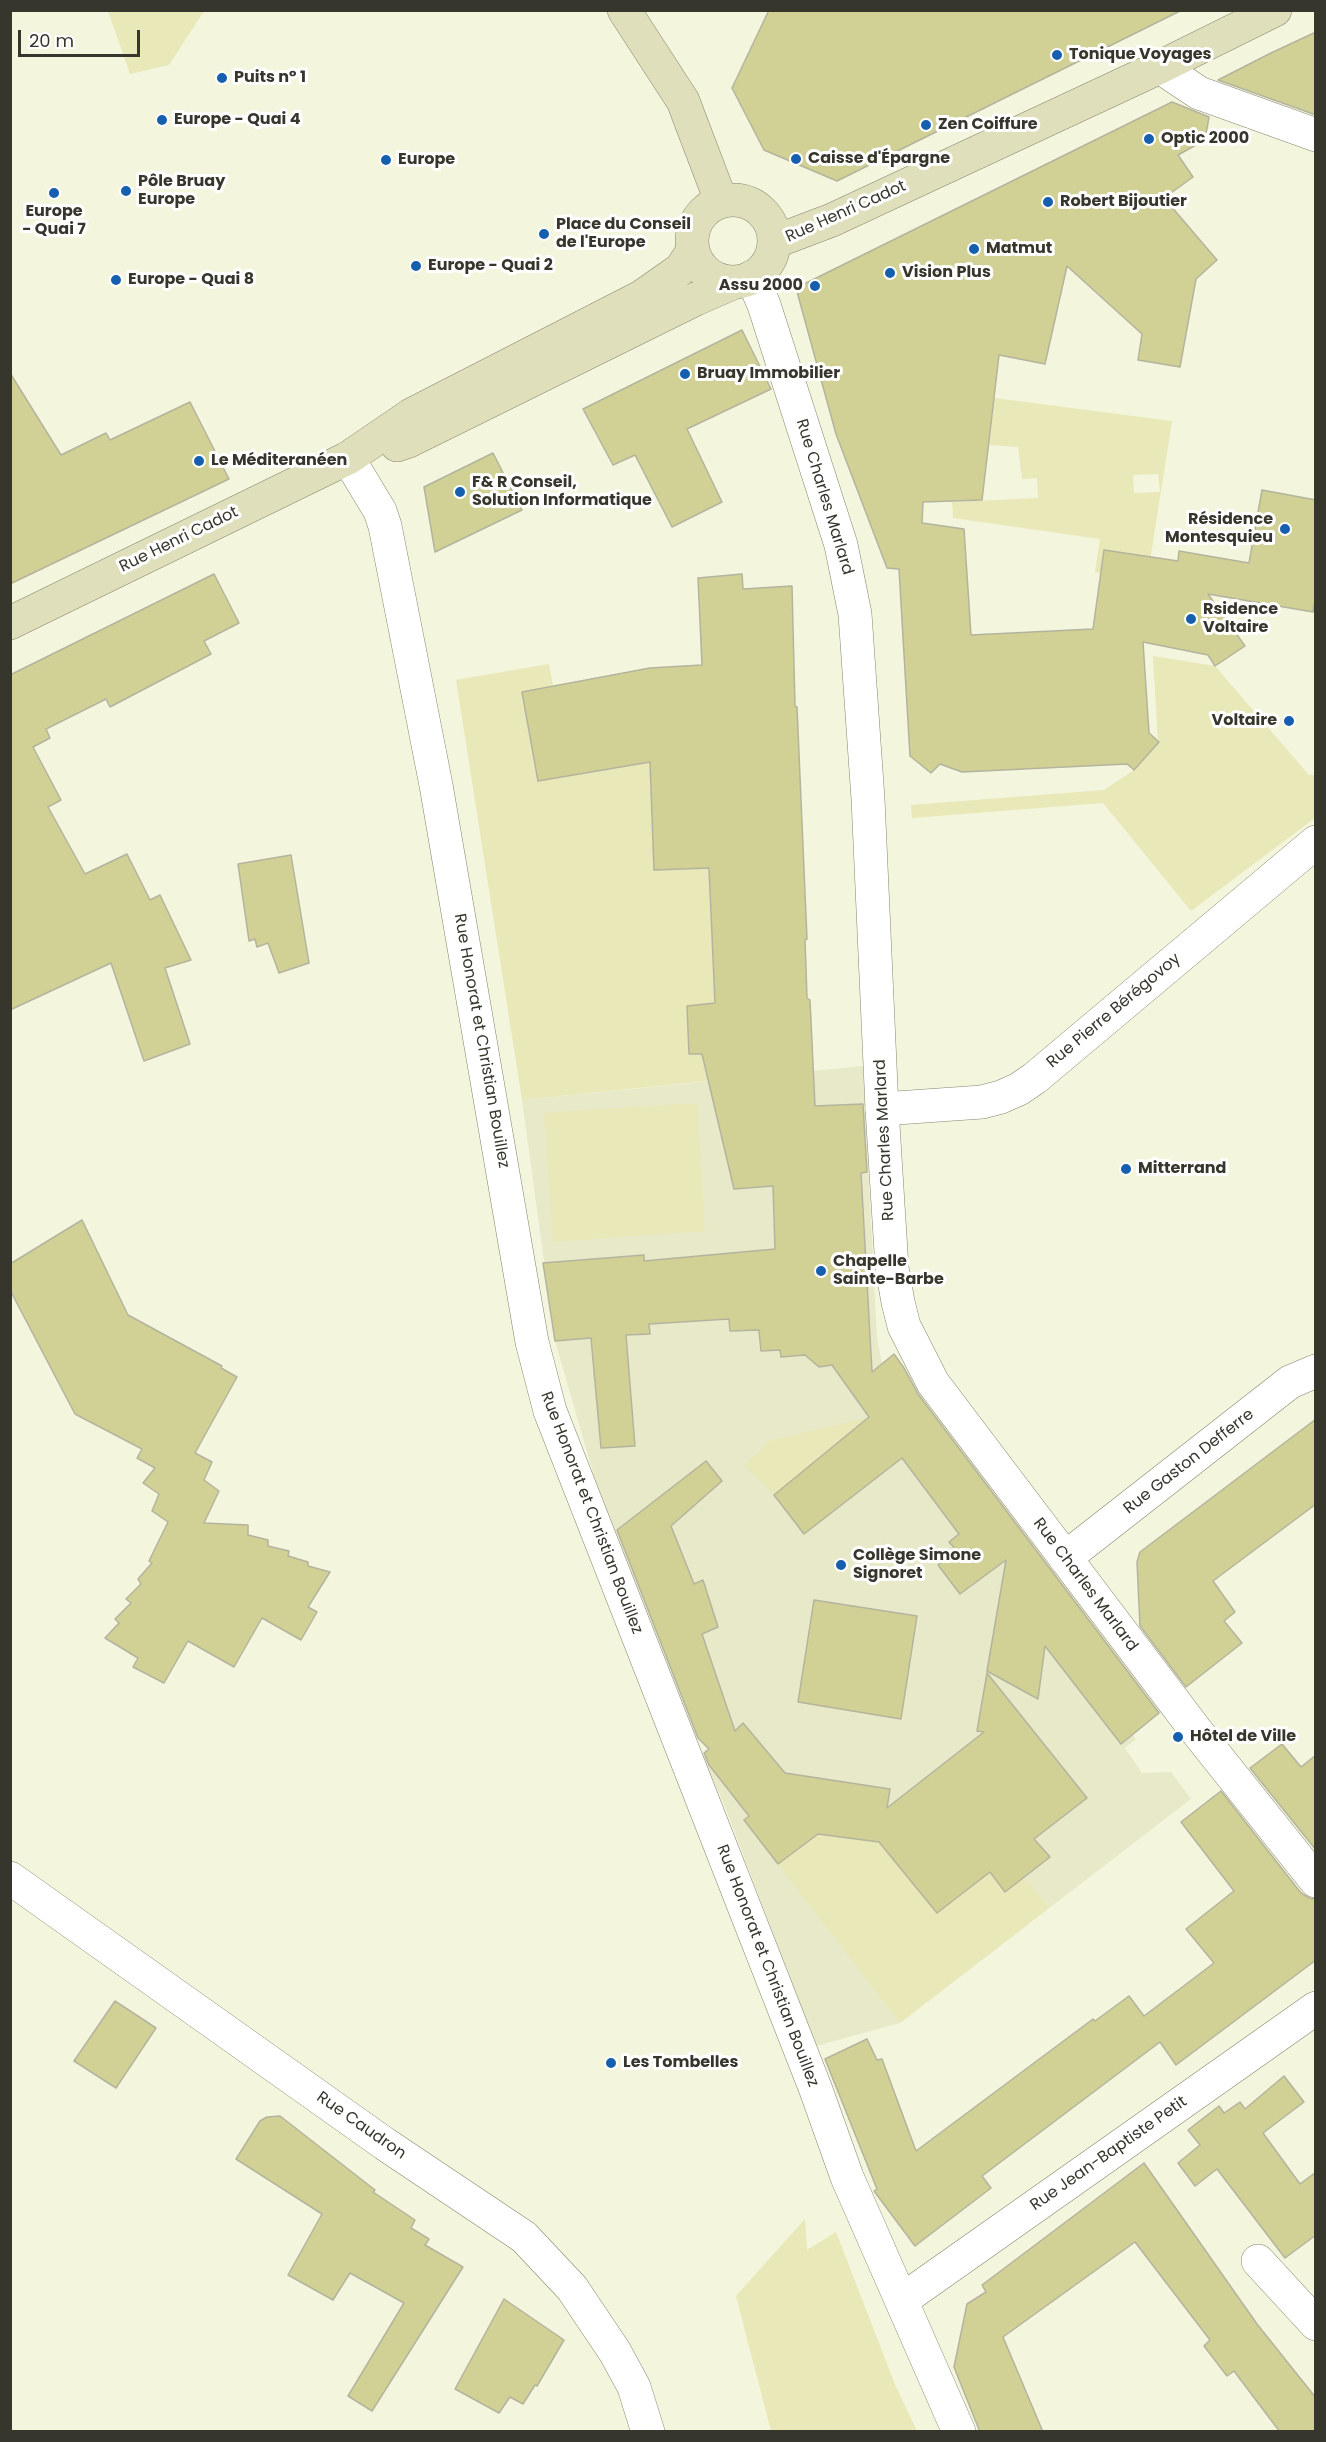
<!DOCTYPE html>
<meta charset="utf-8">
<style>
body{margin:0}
#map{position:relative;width:1326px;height:2442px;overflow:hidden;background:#f4f5dd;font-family:Poppins,sans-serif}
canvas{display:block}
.frame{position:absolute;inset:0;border:12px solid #36362d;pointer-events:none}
.scale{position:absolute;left:18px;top:30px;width:122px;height:27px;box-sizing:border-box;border:3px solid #36362d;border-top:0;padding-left:8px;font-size:18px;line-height:21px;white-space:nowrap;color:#36362d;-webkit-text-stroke:4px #fff;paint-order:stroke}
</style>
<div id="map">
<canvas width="1326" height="2442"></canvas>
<div class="frame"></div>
<div class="scale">20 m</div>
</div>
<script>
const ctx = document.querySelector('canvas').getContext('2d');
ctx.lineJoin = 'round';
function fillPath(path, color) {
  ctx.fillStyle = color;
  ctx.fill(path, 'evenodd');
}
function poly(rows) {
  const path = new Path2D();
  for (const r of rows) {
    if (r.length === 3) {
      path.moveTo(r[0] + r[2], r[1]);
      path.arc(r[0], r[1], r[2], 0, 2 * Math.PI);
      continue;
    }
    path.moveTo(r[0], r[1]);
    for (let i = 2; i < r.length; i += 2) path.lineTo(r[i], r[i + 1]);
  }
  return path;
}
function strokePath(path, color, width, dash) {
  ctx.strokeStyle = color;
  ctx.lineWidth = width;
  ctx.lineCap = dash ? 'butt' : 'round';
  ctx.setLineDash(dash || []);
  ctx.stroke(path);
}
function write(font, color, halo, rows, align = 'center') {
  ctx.font = font + ' Poppins,sans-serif';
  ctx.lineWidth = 6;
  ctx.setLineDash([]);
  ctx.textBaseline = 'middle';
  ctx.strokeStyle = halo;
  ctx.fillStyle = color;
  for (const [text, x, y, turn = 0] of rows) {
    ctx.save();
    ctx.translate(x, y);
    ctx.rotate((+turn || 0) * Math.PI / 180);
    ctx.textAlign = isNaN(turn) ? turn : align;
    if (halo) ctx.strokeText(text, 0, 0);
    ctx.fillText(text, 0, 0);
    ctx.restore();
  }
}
fillPath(poly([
 [863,1066,877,1339,882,1363,894,1354,1164,1710,1133,1735,1136,1739,1125,1748,1142,1773,1171,1772,1191,1799,900,2023,816,2046,724,1804,702,1756,709,1750,696,1735,596,1483,555,1341,522,1100]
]), '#e8e9c9');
fillPath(poly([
 [108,11,108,10,204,11,169,65,130,74],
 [994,398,1172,421,1147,580,1095,572,1100,539,953,518,952,502,1038,498,1037,478,1022,479,1018,447,989,445],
 [1158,474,1160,492,1134,493,1133,475],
 [1153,656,1215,666,1309,775,1315,775,1315,818,1191,911,1103,803,912,818,911,805,1104,790,1134,770,1158,742],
 [549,664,553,686,522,692,539,781,653,762,650,777,654,870,727,867,710,900,715,1003,687,1006,689,1054,812,1048,813,1070,522,1100,456,680],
 [697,1103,705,1231,553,1242,544,1113],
 [869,1417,774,1495,744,1465,770,1441],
 [818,1834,879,1842,937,1913,972,1886,977,1856,1005,1892,1021,1880,1028,1882,1049,1908,900,2023,778,1864],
 [805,2219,807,2250,836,2232,896,2387,917,2431,771,2431,736,2296]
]), '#e8e8b8');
const building = poly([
 [769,10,1182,10,837,181,764,150,732,88,769,10],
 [1316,32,1316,115,1218,80,1271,53,1316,32],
 [1172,102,1209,117,1205,140,1178,155,1193,177,1164,198,1217,260,1196,279,1180,367,1138,360,1142,334,1067,266,1045,364,999,355,982,500,923,502,922,523,964,529,971,635,1093,629,1104,550,1178,561,1179,551,1249,563,1262,490,1316,500,1316,595,1313,612,1208,594,1245,646,1215,666,1208,655,1143,642,1149,733,1159,742,1134,770,1127,764,962,772,940,764,931,773,910,756,899,569,887,568,836,434,796,288,1172,102],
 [742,330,771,389,687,429,722,502,672,527,635,455,613,465,583,409,742,330],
 [10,373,61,455,106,433,110,440,190,402,229,479,10,584,10,373],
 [493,453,522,510,435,552,424,487,493,453],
 [214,574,239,623,204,641,211,654,110,707,106,699,46,729,50,738,33,747,61,800,48,807,85,874,127,854,150,900,160,895,191,960,165,968,190,1044,144,1061,111,963,10,1010,10,675,214,574],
 [742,574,743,589,792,586,795,706,797,707,807,939,805,940,807,998,810,1000,815,1106,863,1104,867,1172,861,1173,872,1372,894,1354,904,1368,918,1394,1159,1713,1121,1744,1045,1646,1038,1699,987,1671,1006,1560,960,1594,938,1565,956,1550,949,1542,959,1534,902,1458,804,1534,774,1495,869,1417,832,1365,819,1367,805,1355,781,1357,780,1350,761,1351,759,1330,730,1331,729,1319,649,1324,650,1334,626,1335,635,1446,601,1448,591,1338,555,1341,543,1263,644,1255,644,1261,775,1249,773,1186,734,1189,702,1054,689,1054,687,1006,715,1003,709,868,654,870,650,762,538,781,522,692,650,668,702,665,698,578,742,574],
 [291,855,309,963,279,973,268,943,257,947,255,939,249,941,238,864,291,855],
 [82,1220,128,1315,222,1366,221,1368,237,1377,195,1453,212,1462,204,1480,219,1491,204,1523,248,1525,248,1535,268,1540,268,1546,289,1551,288,1556,308,1562,308,1566,330,1572,308,1607,317,1612,301,1640,262,1618,234,1667,188,1641,164,1683,133,1667,138,1658,105,1638,119,1623,115,1619,131,1603,126,1599,141,1584,138,1579,152,1563,149,1561,168,1522,152,1511,159,1494,143,1483,155,1468,137,1458,142,1449,75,1414,10,1290,10,1264,82,1220],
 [1316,1419,1316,1504,1213,1581,1235,1612,1224,1621,1242,1643,1186,1687,1140,1626,1137,1562,1140,1552,1316,1419],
 [706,1461,722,1481,671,1526,694,1584,703,1580,718,1627,702,1634,735,1731,743,1723,785,1773,890,1789,887,1808,984,1732,977,1731,987,1673,1087,1798,1034,1839,1050,1857,1005,1892,990,1872,937,1913,879,1842,818,1834,778,1864,744,1820,749,1816,709,1765,704,1753,709,1749,698,1738,617,1530,706,1461],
 [814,1600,917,1616,901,1719,798,1702,814,1600],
 [1282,1744,1301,1767,1316,1755,1316,1850,1250,1768,1282,1744],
 [1221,1791,1301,1893,1309,1898,1316,1899,1316,1960,1176,2065,1160,2042,982,2176,991,2188,915,2246,874,2191,877,2189,825,2059,867,2039,877,2060,882,2059,916,2151,1093,2019,1095,2021,1129,1996,1144,2016,1214,1963,1186,1929,1234,1891,1181,1822,1221,1791],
 [115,2001,156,2028,116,2088,74,2061,115,2001],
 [1284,2076,1304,2102,1263,2133,1300,2184,1316,2172,1316,2235,1285,2258,1217,2169,1195,2186,1178,2163,1200,2145,1188,2130,1219,2106,1224,2113,1240,2102,1245,2109,1284,2076],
 [280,2116,375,2190,373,2192,415,2220,411,2228,429,2239,425,2245,463,2267,372,2411,348,2396,404,2303,350,2273,333,2300,288,2275,322,2214,236,2159,260,2121,267,2117,280,2116],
 [1144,2163,1257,2324,1316,2398,1316,2432,1280,2432,1234,2371,1227,2376,1204,2346,1210,2340,1135,2242,1003,2337,1043,2432,980,2432,954,2367,967,2304,986,2292,982,2285,1144,2163],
 [504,2299,564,2340,537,2386,535,2385,523,2404,510,2397,499,2413,455,2389,504,2299]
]);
fillPath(building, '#d1d196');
strokePath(building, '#b4b49e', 1.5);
const minor = poly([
 [1160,67,1199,93,1316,135],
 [348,458,380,511,385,526,436,785,532,1342,550,1411,816,2090,847,2177,959,2432],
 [882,1109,892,1268,898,1302,904,1326,933,1383,1194,1728,1316,1881],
 [1065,1558,1290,1382,1316,1371],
 [10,1878,385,2144,524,2237,572,2288,615,2352,634,2387,648,2432],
 [1258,2261,1316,2324],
 [902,2300,1316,2008]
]);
const tertiary = poly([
 [752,277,764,305,841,545,855,614,868,799,882,1109,982,1102,1001,1097,1019,1089,1035,1078,1316,842]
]);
const secondary = poly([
 [624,10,683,101,721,201],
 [733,241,41],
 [774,242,832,220,1160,67,1275,10],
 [397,445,409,441,696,299,735,282],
 [10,623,348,458,411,415,641,297,681,269,693,250]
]);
strokePath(minor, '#85856f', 34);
strokePath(tertiary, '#85856f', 34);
strokePath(secondary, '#85856f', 34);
strokePath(minor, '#fff', 33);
strokePath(tertiary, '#fff', 33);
strokePath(secondary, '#e0dfbc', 33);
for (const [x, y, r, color] of [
 [1057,55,6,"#155fae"],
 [222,78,6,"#155fae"],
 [162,120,6,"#155fae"],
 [926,125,6,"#155fae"],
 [1149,139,6,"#155fae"],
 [796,159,6,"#155fae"],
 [386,160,6,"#155fae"],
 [126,191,6,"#155fae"],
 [54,193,6,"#155fae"],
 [1048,202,6,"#155fae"],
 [544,234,6,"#155fae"],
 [974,249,6,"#155fae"],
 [416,266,6,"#155fae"],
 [890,273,6,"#155fae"],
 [116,280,6,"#155fae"],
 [815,286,6,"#155fae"],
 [685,374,6,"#155fae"],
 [199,461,6,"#155fae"],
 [460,492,6,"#155fae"],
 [1285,529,6,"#155fae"],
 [1191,619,6,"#155fae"],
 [1289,721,6,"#155fae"],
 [1126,1169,6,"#155fae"],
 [821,1271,6,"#155fae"],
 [841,1565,6,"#155fae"],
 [1178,1737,6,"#155fae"],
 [611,2063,6,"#155fae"]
]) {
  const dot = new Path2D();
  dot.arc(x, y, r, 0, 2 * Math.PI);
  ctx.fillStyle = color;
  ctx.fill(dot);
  strokePath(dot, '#fff', 2);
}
write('bold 16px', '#36362d', '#fff', [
 ["Tonique Voyages",1069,55],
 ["Puits n° 1",234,78],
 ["Europe - Quai 4",174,120],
 ["Zen Coiffure",938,125],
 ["Optic 2000",1161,139],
 ["Caisse d'Épargne",808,159],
 ["Europe",398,160],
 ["Pôle Bruay",138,182],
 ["Europe",138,200],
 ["Robert Bijoutier",1060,202],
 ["Europe",54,212,"center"],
 ["- Quai 7",54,230,"center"],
 ["Place du Conseil",556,225],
 ["de l'Europe",556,243],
 ["Matmut",986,249],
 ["Europe - Quai 2",428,266],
 ["Vision Plus",902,273],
 ["Europe - Quai 8",128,280],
 ["Assu 2000",803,286,"right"],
 ["Bruay Immobilier",697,374],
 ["Le Méditeranéen",211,461],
 ["F& R Conseil,",472,483],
 ["Solution Informatique",472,501],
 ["Résidence",1273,520,"right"],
 ["Montesquieu",1273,538,"right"],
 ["Rsidence",1203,610],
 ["Voltaire",1203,628],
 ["Voltaire",1277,721,"right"],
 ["Mitterrand",1138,1169],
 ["Chapelle",833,1262],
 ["Sainte-Barbe",833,1280],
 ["Collège Simone",853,1556],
 ["Signoret",853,1574],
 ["Hôtel de Ville",1190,1737],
 ["Les Tombelles",623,2063]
], 'left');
write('16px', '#36362d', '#fff', [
 ["Rue Henri Cadot",846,212,-24],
 ["Rue Charles Marlard",824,497,73],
 ["Rue Henri Cadot",179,540,-26],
 ["Rue Pierre Bérégovoy",1114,1011,-40],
 ["Rue Honorat et Christian Bouillez",481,1041,80],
 ["Rue Charles Marlard",885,1140,-93],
 ["Rue Gaston Defferre",1189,1462,-38],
 ["Rue Honorat et Christian Bouillez",591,1513,69],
 ["Rue Charles Marlard",1085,1585,53],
 ["Rue Honorat et Christian Bouillez",767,1966,69],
 ["Rue Caudron",361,2126,35],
 ["Rue Jean-Baptiste Petit",1109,2154,-35]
]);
</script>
